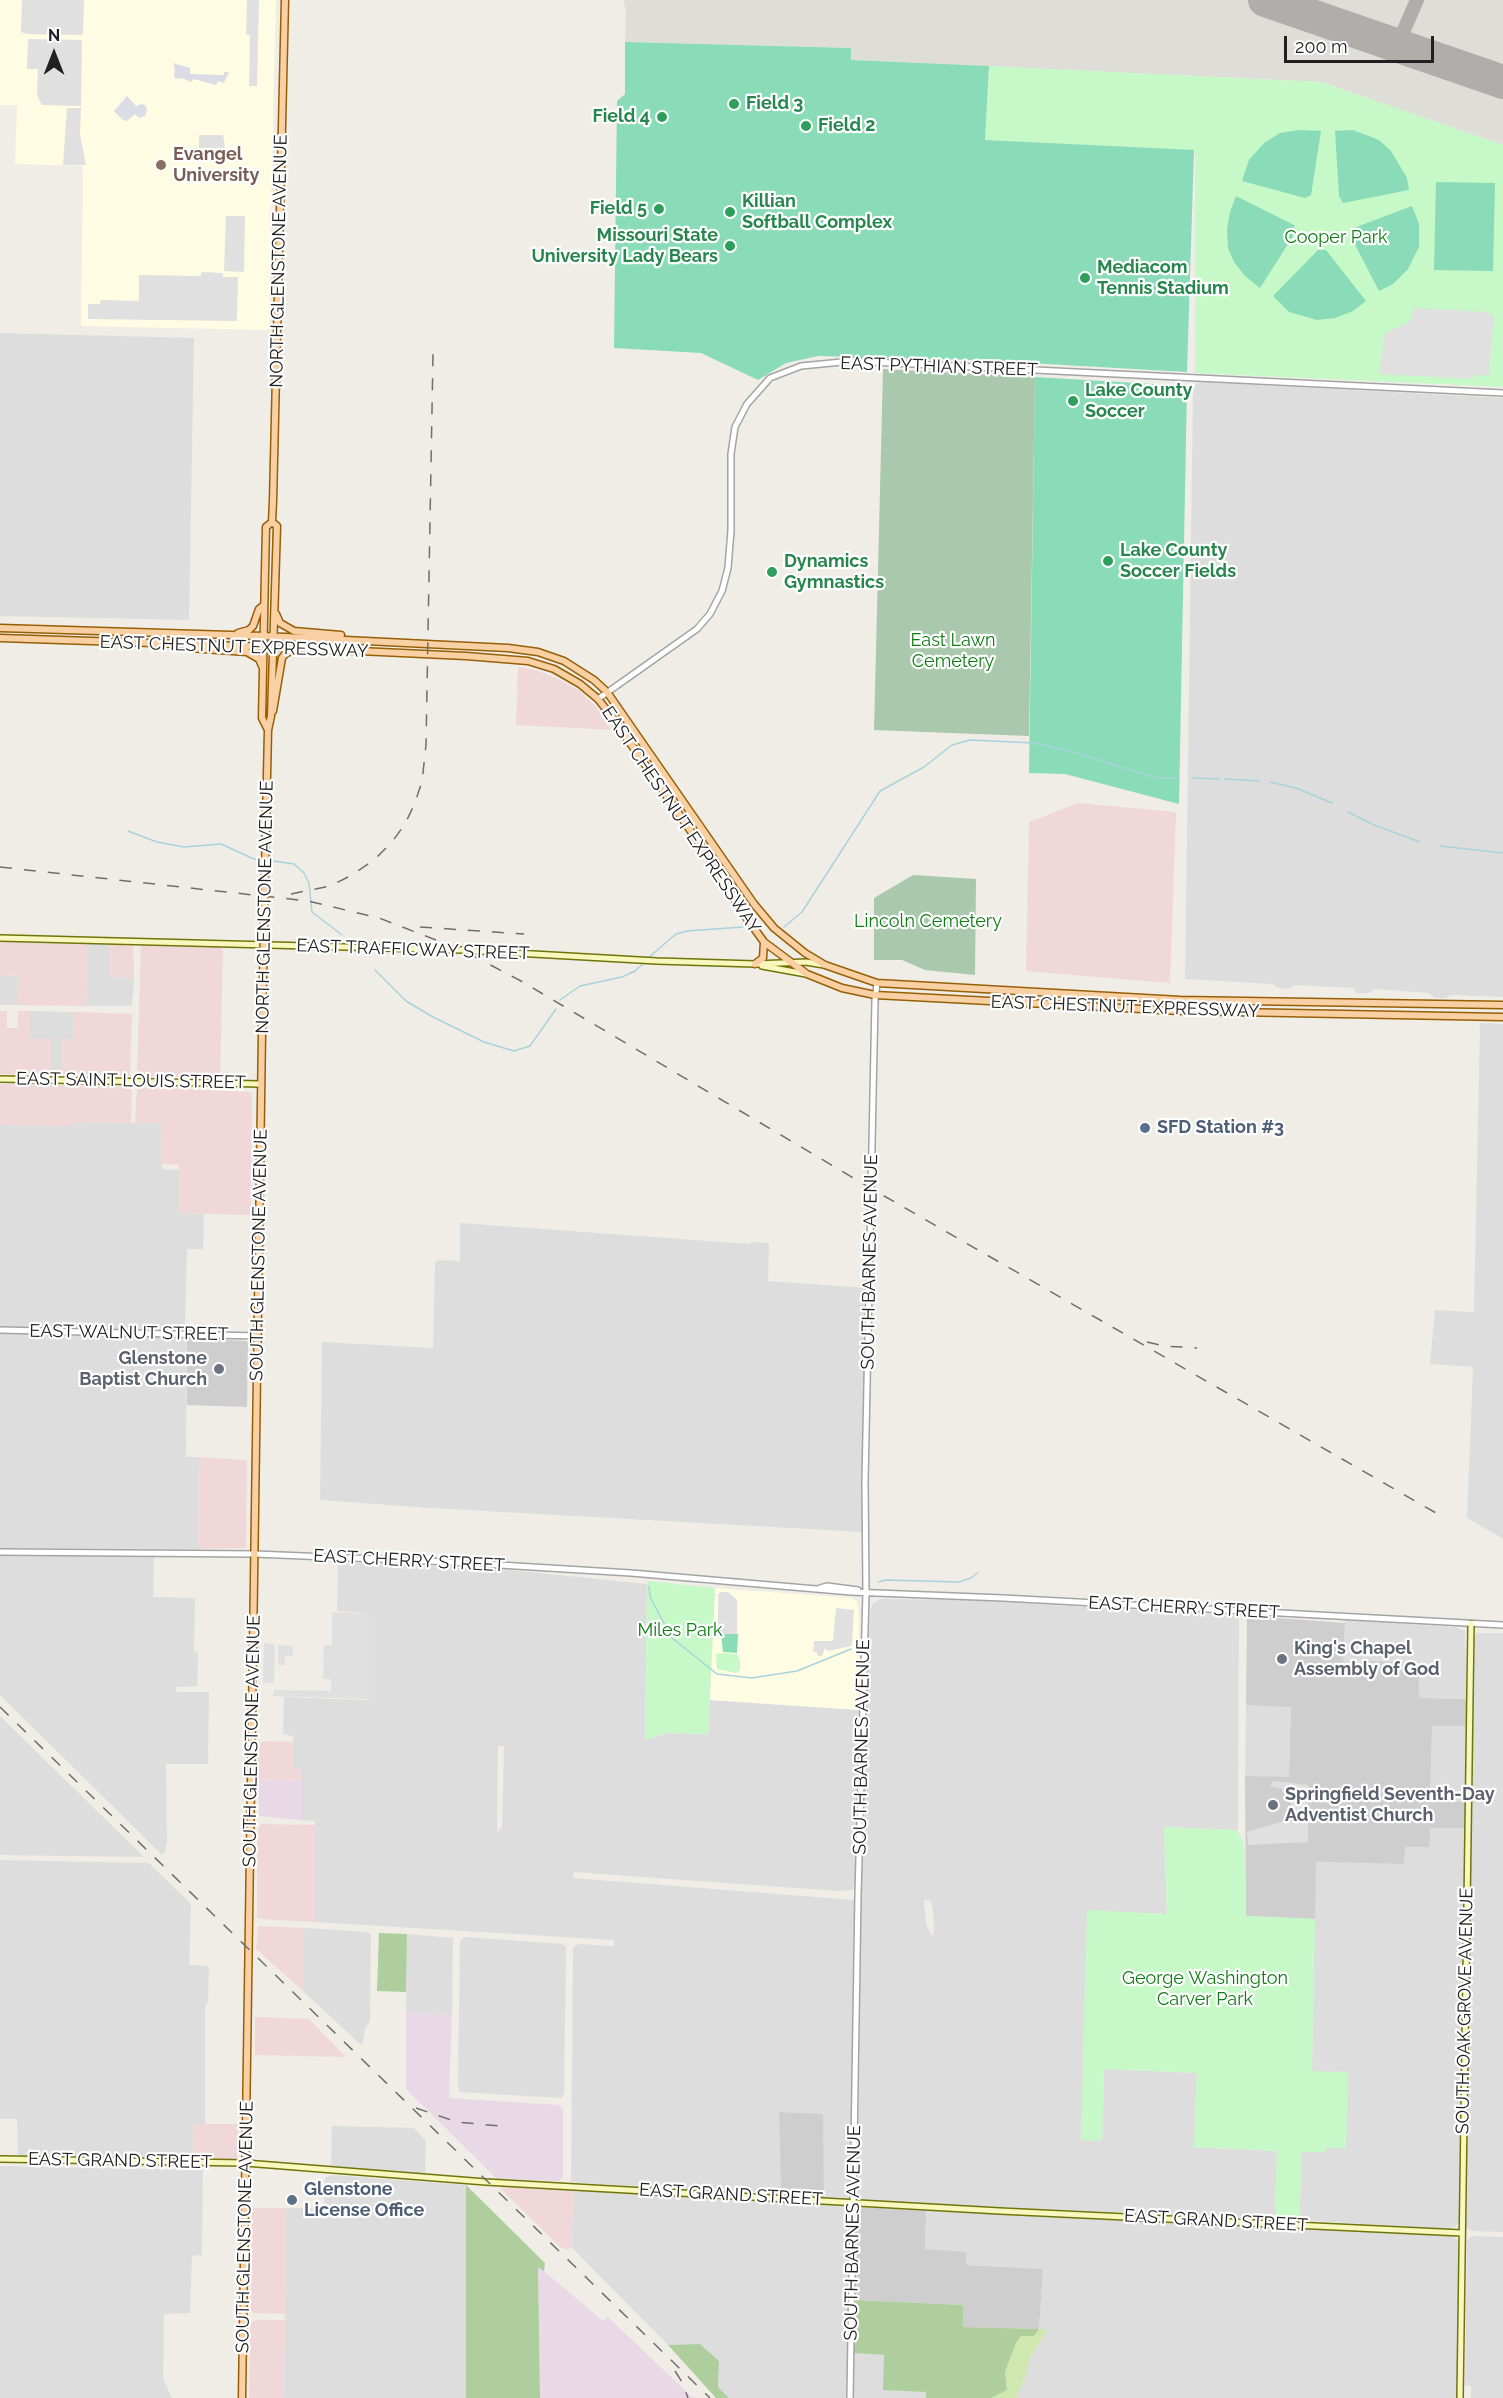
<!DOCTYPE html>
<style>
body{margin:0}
#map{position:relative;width:1503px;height:2398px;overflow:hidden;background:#f0ede7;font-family:Raleway,sans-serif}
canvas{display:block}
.north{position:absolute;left:24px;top:24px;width:60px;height:60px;-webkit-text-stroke:4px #fff;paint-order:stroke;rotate:0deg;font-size:16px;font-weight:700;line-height:24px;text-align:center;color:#202020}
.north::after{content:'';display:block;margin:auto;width:21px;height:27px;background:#202020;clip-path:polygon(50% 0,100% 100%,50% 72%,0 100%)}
.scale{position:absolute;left:1284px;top:36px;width:150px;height:27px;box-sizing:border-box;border:3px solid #202020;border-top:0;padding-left:8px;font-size:18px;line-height:21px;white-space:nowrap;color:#202020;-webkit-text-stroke:4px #fff;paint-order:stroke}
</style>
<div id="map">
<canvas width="1503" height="2398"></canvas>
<div class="north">N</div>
<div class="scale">200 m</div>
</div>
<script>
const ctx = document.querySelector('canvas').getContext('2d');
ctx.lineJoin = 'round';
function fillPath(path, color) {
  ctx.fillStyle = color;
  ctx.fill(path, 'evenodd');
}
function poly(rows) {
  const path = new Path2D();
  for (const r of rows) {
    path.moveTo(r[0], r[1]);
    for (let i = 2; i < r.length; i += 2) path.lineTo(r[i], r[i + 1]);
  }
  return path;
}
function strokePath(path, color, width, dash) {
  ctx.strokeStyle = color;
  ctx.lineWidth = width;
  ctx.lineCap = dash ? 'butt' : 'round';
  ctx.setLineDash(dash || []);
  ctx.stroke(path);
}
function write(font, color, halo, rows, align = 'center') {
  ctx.font = font + ' Raleway,sans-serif';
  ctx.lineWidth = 4.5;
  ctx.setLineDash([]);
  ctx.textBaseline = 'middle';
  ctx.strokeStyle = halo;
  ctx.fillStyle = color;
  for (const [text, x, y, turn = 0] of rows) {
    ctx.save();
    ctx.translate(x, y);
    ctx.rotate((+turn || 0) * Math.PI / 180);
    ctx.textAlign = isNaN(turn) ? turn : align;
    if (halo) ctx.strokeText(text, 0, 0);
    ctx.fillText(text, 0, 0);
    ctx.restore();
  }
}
fillPath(poly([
 [0,333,194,338,189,620,0,616],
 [1200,382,1503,398,1503,997,1450,995,1447,998,1435,998,1429,993,1374,989,1369,993,1356,993,1353,988,1294,985,1289,989,1277,988,1273,984,1185,979,1193,391,1195,385],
 [87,944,109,944,109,977,134,978,132,1006,86,1006],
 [0,975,19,976,18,1005,0,1005],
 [29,1011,74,1012,73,1039,61,1039,61,1075,51,1075,51,1039,28,1039],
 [1480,1023,1503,1024,1503,1539,1467,1518,1473,1367,1430,1364,1435,1310,1474,1312],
 [72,1122,161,1123,162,1169,179,1170,179,1213,204,1214,203,1249,187,1249,185,1331,0,1327,0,1125,72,1126],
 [460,1223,750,1244,751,1242,769,1243,768,1281,865,1288,862,1532,431,1508,320,1500,322,1342,433,1348,435,1263,438,1260,460,1261],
 [0,1332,187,1338,186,1457,199,1457,198,1549,0,1548],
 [0,1555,154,1557,153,1597,195,1598,194,1652,198,1653,197,1686,175,1687,177,1692,209,1692,208,1764,166,1764,167,1842,165,1852,162,1855,0,1695],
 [338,1562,509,1570,647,1584,645,1740,666,1733,708,1734,710,1700,859,1710,857,1885,852,1890,838,1891,574,1872,573,1878,854,1900,855,1904,850,2198,824,2197,822,2114,779,2112,781,2196,571,2182,573,1948,578,1944,614,1946,614,1940,315,1922,315,1821,301,1820,301,1770,293,1768,293,1736,283,1734,284,1697,369,1700,369,1613,337,1611],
 [498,1746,504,1746,502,1826,497,1834],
 [881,1599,966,1600,1239,1616,1238,1829,1237,1830,1164,1827,1167,1914,1087,1911,1102,2141,1104,2069,1197,2073,1194,2147,1277,2151,1275,2219,929,2204,862,2200,858,2198,861,1898,870,1612,873,1603],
 [924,1900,931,1901,934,1920,933,1937,926,1924],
 [1345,1620,1455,1627,1465,1631,1467,1699,1418,1698,1418,1662,1362,1661,1361,1665,1343,1664],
 [1477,1633,1503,1633,1503,2232,1472,2231,1466,2227,1465,2222,1469,1926,1475,1638],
 [1246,1705,1291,1706,1289,1778,1245,1776],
 [0,1716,144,1857,0,1855],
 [1432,1726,1467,1726,1466,1802,1430,1801],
 [1429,1828,1465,1828,1459,2223,1456,2226,1449,2229,1299,2220,1302,2152,1325,2152,1326,2148,1345,2148,1312,2071,1315,1862,1404,1864,1404,1847],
 [0,1860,149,1863,191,1904,189,1965,209,1966,208,2001,205,2008,205,2124,194,2124,193,2160,18,2157,17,2119,0,2119],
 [304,1928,368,1932,371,1935,370,2021,365,2029,363,2042,361,2045,304,1992],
 [407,1934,453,1938,452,2015,406,2012],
 [465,1937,562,1944,566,1947,564,2094,562,2098,460,2092,458,2087,460,1941],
 [332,2126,414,2128,426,2141,425,2175,331,2169],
 [0,2166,203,2170,202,2255,192,2256,190,2313,164,2314,163,2378,172,2398,0,2398],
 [331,2175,466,2185,466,2398,284,2398,286,2208,324,2208,325,2178],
 [574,2189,848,2206,852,2210,846,2398,729,2398,718,2387,719,2361,700,2344,668,2345,571,2247],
 [926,2211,1451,2235,1459,2241,1459,2246,1457,2398,1016,2398,1025,2377,1031,2355,1048,2330,1039,2329,1043,2269,966,2265,925,2249],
 [1472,2236,1503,2237,1503,2398,1471,2398,1471,2386,1465,2385,1467,2240],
 [854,2353,884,2355,926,2392,926,2398,853,2398]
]), '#dedddd');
fillPath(poly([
 [518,667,535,670,558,679,580,691,596,707,611,730,516,725],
 [1078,803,1176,812,1170,983,1026,971,1029,822],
 [0,942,87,944,86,1006,18,1005,19,976,0,975],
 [109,944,133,946,134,978,109,977],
 [141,946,218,947,223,949,220,1076,141,1077,137,1074],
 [0,1011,7,1011,7,1028,18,1028,18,1011,29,1011,29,1039,51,1039,51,1075,0,1074],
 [74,1012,132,1014,130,1076,61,1075,61,1039,73,1039],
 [0,1084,129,1087,132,1092,131,1123,73,1122,72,1126,0,1125],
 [137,1087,252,1092,251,1215,179,1213,179,1165,162,1164,161,1123,135,1123],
 [199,1457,247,1460,246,1548,198,1549],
 [264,1741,293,1742,293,1767,301,1770,301,1780,258,1779,259,1744],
 [261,1824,315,1825,315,1922,262,1919,257,1917,257,1831],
 [258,1926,304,1928,304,1992,256,1949],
 [255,2017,309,2019,346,2057,255,2055],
 [194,2124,238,2124,237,2160,193,2160],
 [502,2185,574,2189,571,2247,568,2250,560,2247,502,2190],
 [252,2208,286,2208,285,2314,253,2313,251,2310],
 [256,2320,285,2320,284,2398,249,2398,250,2323]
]), '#f0d7d8');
fillPath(poly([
 [258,1779,301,1780,301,1820,259,1816],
 [406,2012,452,2015,449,2098,558,2105,563,2108,563,2176,560,2181,497,2179,406,2089],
 [538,2266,603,2321,608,2317,693,2398,540,2398]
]), '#e9d9e7');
fillPath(poly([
 [0,0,276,0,271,204,269,214,271,235,269,325,267,330,81,326,83,166,15,164,17,105,0,105],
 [715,1588,852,1598,857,1602,859,1611,859,1710,710,1700]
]), '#fefde3');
fillPath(poly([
 [187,1338,248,1341,247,1407,187,1405],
 [1251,1616,1345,1623,1343,1664,1361,1665,1362,1661,1418,1662,1419,1698,1467,1699,1467,1726,1432,1726,1430,1801,1466,1802,1465,1828,1430,1828,1429,1847,1405,1847,1404,1864,1316,1862,1315,1919,1246,1916,1245,1776,1289,1777,1291,1707,1246,1705,1247,1619],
 [779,2112,823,2114,824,2197,781,2196],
 [861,2207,926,2211,925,2249,966,2252,966,2265,1043,2269,1039,2329,963,2327,963,2305,856,2300,858,2211]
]), '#cecece');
fillPath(poly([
 [623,0,1503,0,1503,145,1321,82,851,60,851,48,625,42,626,11]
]), '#dfddd8');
fillPath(poly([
 [1039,2329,1048,2330,1031,2355,1025,2377,1016,2398,991,2398,1007,2390,1005,2372,1016,2343,1021,2336,1034,2336]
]), '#cee8af');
fillPath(poly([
 [379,1933,407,1934,406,1992,377,1991],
 [466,2185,545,2263,544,2271,538,2267,540,2398,466,2398],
 [856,2300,963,2305,963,2327,1039,2329,1034,2336,1021,2336,1016,2343,1005,2372,1007,2390,991,2398,926,2398,926,2392,883,2390,884,2355,854,2353],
 [700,2344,719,2361,718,2387,729,2398,716,2398,668,2345]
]), '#aece9e');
fillPath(poly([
 [883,369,1035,377,1029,736,874,730],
 [913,875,976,879,975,975,925,970,902,960,874,960,874,898]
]), '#a9c8ac');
fillPath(poly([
 [989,66,1321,82,1503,145,1503,387,1195,373,1195,151,985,140],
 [647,1581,715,1588,708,1734,666,1733,645,1740],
 [722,1653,737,1654,740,1660,740,1670,736,1673,717,1669,716,1654],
 [1164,1827,1237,1830,1244,1844,1246,1916,1315,1919,1312,2071,1348,2072,1346,2148,1326,2148,1325,2152,1302,2152,1299,2220,1275,2219,1277,2151,1194,2147,1197,2073,1104,2069,1102,2141,1081,2140,1087,1910,1167,1914]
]), '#c7f8c8');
fillPath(poly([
 [625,42,851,48,851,60,989,66,985,140,1194,150,1187,372,976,360,818,356,786,363,758,380,701,353,614,348,617,101,625,94],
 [1299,130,1321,131,1311,195,1305,198,1242,181,1249,160,1264,143,1280,133],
 [1353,130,1379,140,1391,151,1407,178,1409,190,1343,203,1339,196,1335,131],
 [1436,182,1495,183,1493,271,1434,270],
 [1236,196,1294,225,1295,233,1260,288,1245,276,1234,262,1228,248,1227,229,1230,212],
 [1412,206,1419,224,1419,247,1408,269,1393,284,1379,291,1350,235,1351,229],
 [1318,250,1326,250,1366,301,1353,311,1335,318,1317,320,1289,312,1273,296],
 [1035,377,1187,386,1179,804,1065,774,1029,773],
 [721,1634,738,1634,737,1653,723,1652]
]), '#89dcb7');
fillPath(poly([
 [22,0,84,0,83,33,82,35,27,34,21,32],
 [247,0,259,0,257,86,249,86,250,35,246,35],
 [28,39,82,40,81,106,42,105,37,95,38,69,27,69],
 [67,108,81,108,80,134,86,165,63,165],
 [199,135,223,135,225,148,199,148],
 [226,216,245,216,244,272,224,271],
 [202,272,223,273,223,277,238,277,237,321,88,319,88,304,100,304,101,300,139,301,139,275,200,276],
 [1414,308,1488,312,1489,315,1494,316,1489,375,1475,375,1473,379,1379,374,1385,333,1408,323,1411,319],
 [720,1592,728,1592,737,1600,737,1634,718,1634,718,1595],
 [836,1608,854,1610,852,1643,851,1646,828,1651,825,1648,822,1656,818,1656,817,1652,813,1652,814,1641,833,1641],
 [332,1612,369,1613,369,1699,273,1696,274,1690,331,1691,331,1679,323,1679,324,1645,332,1645],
 [264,1643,275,1644,274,1683,263,1683],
 [278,1645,293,1646,293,1656,285,1656,285,1665,278,1665],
 [1273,1781,1308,1785,1308,1842,1248,1845,1247,1832,1290,1819,1292,1795,1283,1793,1282,1789,1270,1786]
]), '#e0e0e0');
fillPath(poly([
 [173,63,190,68,190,74,224,75,224,72,229,72,224,83,218,81,216,85,194,79,191,82,182,78,176,79,174,76,175,69],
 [127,96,136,106,142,104,146,106,147,111,145,116,139,118,135,114,127,121,123,120,114,111]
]), '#dbdce6');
strokePath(poly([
 [1193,778,1219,779],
 [1225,779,1259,781],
 [1270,782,1296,788,1332,803],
 [1348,812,1374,825,1420,842],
 [128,831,157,842,184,847,221,844,254,859,263,859],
 [1440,846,1503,853],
 [267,860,294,864,304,873,309,883,312,912,342,935],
 [784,927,802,912,880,791,924,767,952,745,970,740,1034,743,1070,751,1156,778,1179,778],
 [648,958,676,934,687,931,743,927],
 [375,970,406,1001,433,1017,484,1042,514,1051,530,1046,556,1009],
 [560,1000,580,986,622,977,635,971,645,962],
 [879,1582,885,1580,959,1582,971,1578,977,1573],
 [649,1586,650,1597,672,1638,717,1674,752,1678,797,1671,851,1649]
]), '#a9d3dc', 1.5);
strokePath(poly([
 [1397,46,1417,0]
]), '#afaeaa', 14);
strokePath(poly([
 [1265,0,1503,82]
]), '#afaeaa', 34);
const tertiary = poly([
 [598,699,697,629,710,614,722,591,728,568,731,530,731,454,735,427,747,404,770,378,801,366,852,361,1503,393],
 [0,1330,258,1336],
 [0,1552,255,1554,450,1562,631,1573,851,1592,1003,1598,1503,1625],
 [820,1588,827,1586,858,1590],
 [850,2398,858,1895,866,1592,865,1481,875,1000,877,983]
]);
const secondary = poly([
 [0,938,462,950,657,961,755,964,806,962,824,965],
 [762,966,806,974],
 [0,1079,261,1084],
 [0,2159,245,2163,486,2182,1000,2211,1462,2233],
 [1460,2398,1471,1624]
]);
const primary = poly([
 [276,614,280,623,294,631,341,635],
 [0,628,264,636,508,648,538,652,564,661,594,680,607,692,754,904,774,928,805,953,825,965,877,983,1180,1000,1503,1005],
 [238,633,249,630,253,626,259,609,264,605],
 [0,638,274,647,466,656,528,661,554,669,580,684,598,699,613,718,712,862,741,910,764,942,807,974,842,988,875,995,1180,1011,1503,1017],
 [189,648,247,652,259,659,262,666],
 [273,711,282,658,285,654,293,650],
 [268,730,262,718,265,572,266,527,272,522,273,501,285,0],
 [266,820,268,730,271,716,277,526,272,522],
 [755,964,763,958,764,942],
 [242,2398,262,1033]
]);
strokePath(tertiary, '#a4a4a4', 8);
strokePath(secondary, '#6f7509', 8);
strokePath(primary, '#975f06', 9);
strokePath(tertiary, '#fff', 5);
strokePath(secondary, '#f7f7be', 5);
strokePath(primary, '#f8d0a4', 6);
strokePath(poly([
 [0,867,308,901,379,918,462,950,521,981,872,1189,1443,1517],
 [291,894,330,886,352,875,374,860,392,842,405,824,414,805,422,782,426,745,433,354],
 [420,927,524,934],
 [1147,1342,1164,1346,1197,1348],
 [0,1707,710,2398],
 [416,2108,457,2122,500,2126],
 [675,2371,682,2382,688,2398]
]), '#6e6e6e', 1.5, [12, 12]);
const primaryBridge = poly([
 [262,1033,266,820]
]);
strokePath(primaryBridge, '#975f06', 9, []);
strokePath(primaryBridge, '#f8d0a4', 6);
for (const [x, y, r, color] of [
 [734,104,6,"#2e9e5b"],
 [662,117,6,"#2e9e5b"],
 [806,126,6,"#2e9e5b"],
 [161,165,6,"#8d6e63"],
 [659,209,6,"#2e9e5b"],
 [730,212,6,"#2e9e5b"],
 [730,246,6,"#2e9e5b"],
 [1085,278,6,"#2e9e5b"],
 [1073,401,6,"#2e9e5b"],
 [1108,561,6,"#2e9e5b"],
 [772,572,6,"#2e9e5b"],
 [1145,1128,6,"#5c6f8a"],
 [219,1369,6,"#6b7280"],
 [1282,1659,6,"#6b7280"],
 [1273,1805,6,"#6b7280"],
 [292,2200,6,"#5c6f8a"]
]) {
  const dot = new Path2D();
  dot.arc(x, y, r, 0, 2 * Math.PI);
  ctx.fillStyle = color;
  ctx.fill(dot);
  strokePath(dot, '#fff', 2);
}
write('bold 18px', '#27864d', '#fff', [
 ["Field 3",746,104],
 ["Field 4",650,117,"right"],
 ["Field 2",818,126],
 ["Killian",742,202],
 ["Softball Complex",742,223],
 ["Field 5",647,209,"right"],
 ["Missouri State",718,236,"right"],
 ["University Lady Bears",718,257,"right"],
 ["Mediacom",1097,268],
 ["Tennis Stadium",1097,289],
 ["Lake County",1085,391],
 ["Soccer",1085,412],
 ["Lake County",1120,551],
 ["Soccer Fields",1120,572],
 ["Dynamics",784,562],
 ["Gymnastics",784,583]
], 'left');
write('bold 18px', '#785e54', '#fff', [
 ["Evangel",173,155],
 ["University",173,176]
], 'left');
write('18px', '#107c14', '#fff', [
 ["Cooper Park",1336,238],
 ["East Lawn",953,641],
 ["Cemetery",953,662],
 ["Lincoln Cemetery",928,922],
 ["Miles Park",680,1631],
 ["George Washington",1205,1979],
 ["Carver Park",1205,2000]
]);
write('18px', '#202020', '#fff', [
 ["NORTH GLENSTONE AVENUE",279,261,-89],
 ["EAST PYTHIAN STREET",939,367,2],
 ["EAST CHESTNUT EXPRESSWAY",234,647,2],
 ["EAST CHESTNUT EXPRESSWAY",681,820,56],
 ["NORTH GLENSTONE AVENUE",265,907,-89],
 ["EAST TRAFFICWAY STREET",413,950,2],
 ["EAST CHESTNUT EXPRESSWAY",1125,1007,2],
 ["EAST SAINT LOUIS STREET",131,1081,1],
 ["SOUTH GLENSTONE AVENUE",259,1255,-89],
 ["SOUTH BARNES AVENUE",870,1262,-89],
 ["EAST WALNUT STREET",129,1333,1],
 ["EAST CHERRY STREET",409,1561,3],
 ["EAST CHERRY STREET",1184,1608,3],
 ["SOUTH GLENSTONE AVENUE",252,1741,-89],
 ["SOUTH BARNES AVENUE",862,1747,-89],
 ["SOUTH OAK GROVE AVENUE",1465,2011,-89],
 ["EAST GRAND STREET",120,2161,1],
 ["EAST GRAND STREET",731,2195,3],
 ["EAST GRAND STREET",1216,2221,3],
 ["SOUTH GLENSTONE AVENUE",245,2227,-89],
 ["SOUTH BARNES AVENUE",853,2233,-89]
]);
write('bold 18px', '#4e5e75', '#fff', [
 ["SFD Station #3",1157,1128],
 ["Glenstone",304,2190],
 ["License Office",304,2211]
], 'left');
write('bold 18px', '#5b616d', '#fff', [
 ["Glenstone",207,1359,"right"],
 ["Baptist Church",207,1380,"right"],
 ["King's Chapel",1294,1649],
 ["Assembly of God",1294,1670],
 ["Springfield Seventh-Day",1285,1795],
 ["Adventist Church",1285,1816]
], 'left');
</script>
